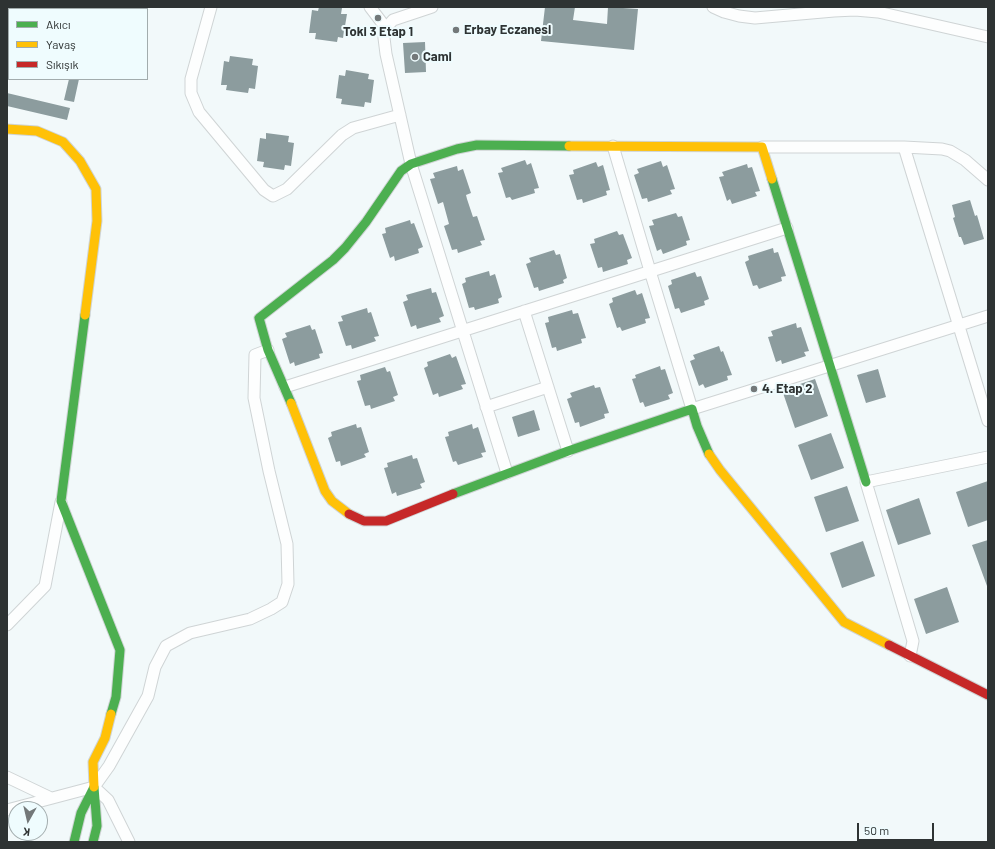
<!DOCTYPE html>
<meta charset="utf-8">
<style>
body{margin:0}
#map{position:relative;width:995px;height:849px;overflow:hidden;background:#f2f9fa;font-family:Barlow,sans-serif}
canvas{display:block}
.frame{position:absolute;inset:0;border:8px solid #2e3333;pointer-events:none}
.legend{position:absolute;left:8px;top:8px;width:140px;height:72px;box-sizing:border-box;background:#effcfe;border:1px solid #a2acad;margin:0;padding:5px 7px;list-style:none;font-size:12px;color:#2e3333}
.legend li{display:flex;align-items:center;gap:8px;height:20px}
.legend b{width:20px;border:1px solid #a2acad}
.north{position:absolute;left:8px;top:801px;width:40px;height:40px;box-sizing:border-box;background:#effcfe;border:1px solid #a2acad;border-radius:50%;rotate:188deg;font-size:11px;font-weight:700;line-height:16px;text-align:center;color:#2e3333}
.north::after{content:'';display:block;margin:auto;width:14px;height:18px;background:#737879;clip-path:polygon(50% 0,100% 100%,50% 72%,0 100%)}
.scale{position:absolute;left:857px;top:823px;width:77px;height:18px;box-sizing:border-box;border:2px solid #2e3333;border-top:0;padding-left:5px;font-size:12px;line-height:14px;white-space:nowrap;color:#2e3333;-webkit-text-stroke:3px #effcfe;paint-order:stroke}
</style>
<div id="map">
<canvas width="995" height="849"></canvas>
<div class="frame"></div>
<ul class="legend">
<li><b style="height:5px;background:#4caf50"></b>Akıcı</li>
<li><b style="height:5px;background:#ffc107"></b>Yavaş</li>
<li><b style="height:5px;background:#c62828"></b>Sıkışık</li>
</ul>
<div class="north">K</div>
<div class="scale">50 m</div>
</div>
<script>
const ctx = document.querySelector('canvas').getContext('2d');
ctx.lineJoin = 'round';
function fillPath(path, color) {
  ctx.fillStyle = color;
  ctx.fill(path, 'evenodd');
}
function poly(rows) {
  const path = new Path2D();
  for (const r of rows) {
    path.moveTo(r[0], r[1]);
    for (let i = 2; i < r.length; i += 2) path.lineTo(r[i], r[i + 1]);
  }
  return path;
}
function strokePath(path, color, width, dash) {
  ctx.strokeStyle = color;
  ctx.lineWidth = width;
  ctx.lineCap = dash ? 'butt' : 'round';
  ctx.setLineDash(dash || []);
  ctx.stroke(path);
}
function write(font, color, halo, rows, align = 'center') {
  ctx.font = font + ' Barlow,sans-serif';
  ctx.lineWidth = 4;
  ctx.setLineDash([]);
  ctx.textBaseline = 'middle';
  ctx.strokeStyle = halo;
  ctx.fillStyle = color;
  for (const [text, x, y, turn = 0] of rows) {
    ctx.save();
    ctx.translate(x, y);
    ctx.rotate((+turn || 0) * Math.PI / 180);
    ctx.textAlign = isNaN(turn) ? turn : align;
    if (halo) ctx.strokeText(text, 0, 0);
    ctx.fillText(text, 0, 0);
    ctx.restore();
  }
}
fillPath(poly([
 [319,7,342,8,341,14,347,14,343,38,338,37,337,42,315,39,316,33,309,33,312,10,318,11],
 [545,7,575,7,573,20,607,24,608,7,638,9,634,50,541,41],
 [425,42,426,72,405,73,403,43],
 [230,56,253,59,252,65,258,66,255,89,249,88,248,93,226,90,227,85,221,85,224,61,229,62],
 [346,70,369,74,368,79,374,80,371,103,365,102,364,107,341,104,342,99,336,98,339,75,345,76],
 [69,79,79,79,74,102,64,100],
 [7,93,70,108,67,120,7,106],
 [266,133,289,136,288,142,294,143,291,166,285,165,284,170,263,167,264,162,257,161,260,138,266,139],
 [525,160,527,165,531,163,539,188,534,189,535,193,512,200,510,197,506,198,498,173,503,172,501,168],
 [661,161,663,167,667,165,675,189,670,190,672,194,648,202,647,198,642,199,634,175,639,173,637,169],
 [596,162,598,167,603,165,610,190,606,191,607,195,583,203,582,199,577,200,569,175,574,174,573,170],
 [747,164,748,168,752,167,760,191,755,192,757,196,732,204,730,199,727,201,719,177,724,176,722,172],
 [457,166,458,171,463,169,471,193,466,195,467,199,473,217,477,216,485,240,480,241,482,245,458,253,457,249,452,250,444,226,449,224,443,202,438,204,430,179,435,178,433,173],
 [970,200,975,216,977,215,984,239,964,245,961,237,959,237,953,218,955,217,952,205],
 [676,213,678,217,682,216,690,240,686,241,687,245,663,254,661,249,657,251,649,226,654,225,652,220],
 [410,220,411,224,414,223,423,247,418,249,419,253,395,261,394,256,390,258,382,234,386,233,385,228],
 [617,231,619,235,623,234,632,258,627,260,628,264,603,272,602,267,598,268,590,244,595,243,594,239],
 [773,248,774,253,778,252,786,276,781,277,782,281,759,289,757,285,753,286,745,262,749,260,748,256],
 [554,250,556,255,560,254,567,278,563,280,564,283,539,291,538,287,534,288,526,264,531,262,529,258],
 [489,271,490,276,495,274,502,297,498,299,499,303,475,310,474,307,469,308,462,284,466,282,465,278],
 [695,272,697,277,701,276,709,299,704,301,705,305,681,313,679,308,675,309,668,286,672,284,671,280],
 [431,288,432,293,436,292,444,316,439,318,441,322,417,329,416,325,411,327,403,302,408,300,406,295],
 [635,290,637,295,642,293,650,318,645,319,646,323,622,331,620,327,617,328,609,304,613,302,612,298],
 [367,308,368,313,371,312,379,336,374,337,376,341,352,349,351,345,346,346,338,322,343,321,341,316],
 [572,310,573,314,578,313,586,338,581,339,582,343,557,351,556,347,552,348,545,323,549,322,548,317],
 [796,323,797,328,801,327,809,351,804,352,806,356,782,364,781,360,776,362,768,337,773,336,771,331],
 [310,325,312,330,315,329,323,353,319,354,320,358,295,366,294,362,290,364,282,339,287,337,285,333],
 [719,346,721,352,723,351,732,375,727,376,728,380,705,388,703,384,699,386,690,361,695,359,693,355],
 [450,354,452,358,456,356,466,384,461,385,463,389,439,397,438,393,433,395,424,368,428,366,427,362],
 [660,366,661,370,665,369,673,393,668,395,670,399,645,407,643,402,640,403,632,379,636,378,635,375],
 [385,367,387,372,390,371,398,395,393,397,395,401,371,409,370,405,365,406,357,381,361,380,360,375],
 [878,369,886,397,866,403,857,375],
 [815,379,828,416,795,428,782,390],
 [594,385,595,388,600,387,609,413,604,414,605,418,580,427,579,422,575,423,567,399,572,397,570,393],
 [534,410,540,430,518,437,512,417],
 [356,424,357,428,361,427,369,452,364,454,366,457,341,466,340,461,336,462,328,438,332,436,331,432],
 [472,424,473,429,478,427,486,452,481,453,483,457,458,465,456,461,453,462,445,437,449,436,448,432],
 [831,433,844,468,811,480,798,445],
 [412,455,413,459,417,458,425,482,420,484,422,488,397,496,396,492,392,494,384,468,388,467,387,463],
 [988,481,988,520,968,527,956,492],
 [847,486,859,521,826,532,814,497],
 [919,498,931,534,898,545,886,510],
 [988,540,988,586,987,586,972,545],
 [863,541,875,576,842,588,830,553],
 [947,587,959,622,926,634,914,599]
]), '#8c9c9e');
const street = poly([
 [211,7,191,79,191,93,199,112,264,190,273,196,287,189,342,135,353,128,400,115],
 [370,7,386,28],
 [432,7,393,20,386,28,384,38,386,54,411,164,507,473],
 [713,7,724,12,739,16,755,18,834,11,855,10,878,12,988,37],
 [613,146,650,271,692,409,988,316],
 [762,147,904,147,988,421],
 [904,147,942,149,950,151,965,160,988,180],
 [524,311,568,451],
 [285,387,787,228],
 [486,407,548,387],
 [7,625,45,586,61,502],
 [910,656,913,641,866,482,988,457],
 [7,777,51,798],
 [94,787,108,800,129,842],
 [7,810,94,787,109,766,148,696,155,667,166,646,190,633,250,619,271,609,282,602,288,584,287,544,269,471,254,398,255,355,268,350]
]);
const fast = poly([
 [772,179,866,482],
 [85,315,61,501,120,650,116,697,111,714],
 [291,403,268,350,259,318,333,260,345,248,366,222,401,171,411,164,457,149,477,145,569,146],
 [453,494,568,451,692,409,697,426,709,454],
 [74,842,81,813,94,787,97,826,93,842]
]);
const slow = poly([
 [7,129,37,131,63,142,80,161,96,189,97,221,85,315],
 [569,146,762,147,772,179],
 [291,403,325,491,332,501,349,514],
 [709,454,720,470,844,622,889,645],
 [94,787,93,762,105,738,111,714]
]);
const jam = poly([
 [349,514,364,521,386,521,453,494],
 [889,645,988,695]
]);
strokePath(street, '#cfd4d5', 13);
strokePath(fast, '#cfd4d5', 11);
strokePath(slow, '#cfd4d5', 11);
strokePath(jam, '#cfd4d5', 11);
strokePath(street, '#fdfefe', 11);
strokePath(fast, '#4caf50', 9);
strokePath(slow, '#ffc107', 9);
strokePath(jam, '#c62828', 9);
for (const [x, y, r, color] of [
 [378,18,4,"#737879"],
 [456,30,4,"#737879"],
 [415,57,4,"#737879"],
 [754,389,4,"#737879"]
]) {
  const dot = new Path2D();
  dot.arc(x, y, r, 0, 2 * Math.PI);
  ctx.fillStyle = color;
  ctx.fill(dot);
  strokePath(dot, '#effcfe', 1.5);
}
write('bold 13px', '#2e3333', '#effcfe', [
 ["Erbay Eczanesi",464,30],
 ["Toki 3 Etap 1",378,32,"center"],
 ["Cami",423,57],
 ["4. Etap 2",762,389]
], 'left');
</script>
